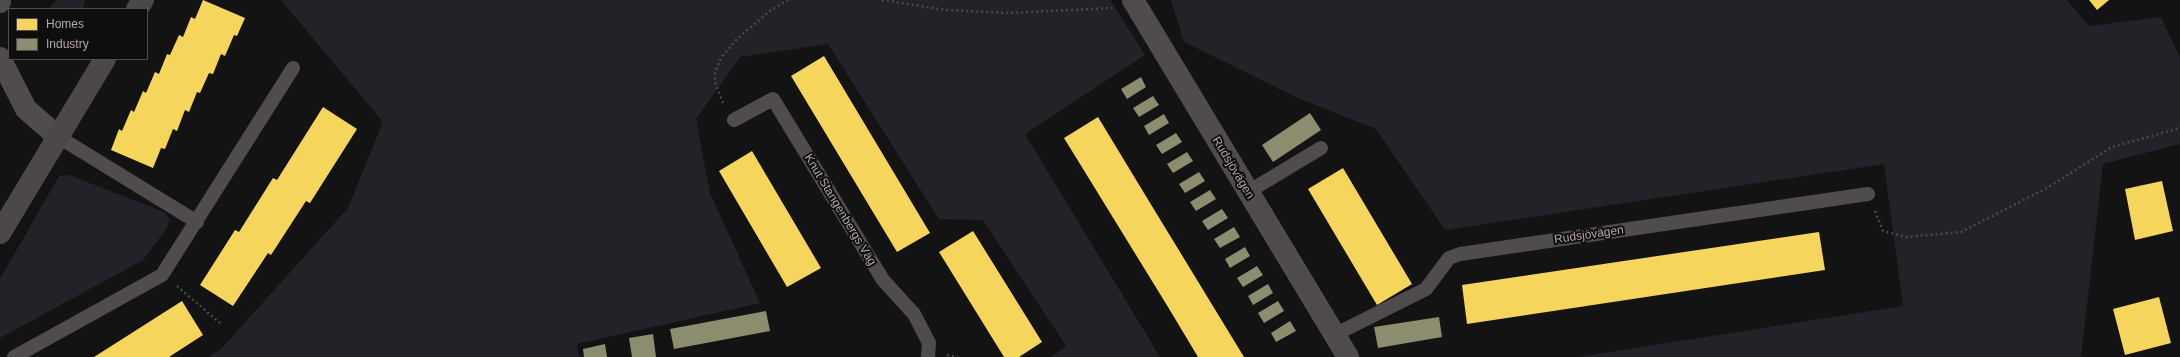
<!DOCTYPE html>
<meta charset="utf-8">
<style>
body{margin:0}
#map{position:relative;width:2180px;height:357px;overflow:hidden;background:#141313;font-family:Arial,sans-serif}
canvas{display:block}
.legend{position:absolute;left:8px;top:8px;width:140px;height:52px;box-sizing:border-box;background:#0f0e0e;border:1px solid #514b4e;margin:0;padding:5px 7px;list-style:none;font-size:12px;color:#b3a6ad}
.legend li{display:flex;align-items:center;gap:8px;height:20px}
.legend b{width:20px;border:1px solid #514b4e}
</style>
<div id="map">
<canvas width="2180" height="357"></canvas>
<ul class="legend">
<li><b style="height:11px;background:#f6d55c"></b>Homes</li>
<li><b style="height:11px;background:#8c8c6e"></b>Industry</li>
</ul>
</div>
<script>
const ctx = document.querySelector('canvas').getContext('2d');
ctx.lineJoin = 'round';
function fillPath(path, color) {
  ctx.fillStyle = color;
  ctx.fill(path, 'evenodd');
}
function poly(rows) {
  const path = new Path2D();
  for (const r of rows) {
    path.moveTo(r[0], r[1]);
    for (let i = 2; i < r.length; i += 2) path.lineTo(r[i], r[i + 1]);
  }
  return path;
}
function strokePath(path, color, width, dash) {
  ctx.strokeStyle = color;
  ctx.lineWidth = width;
  ctx.lineCap = dash ? 'butt' : 'round';
  ctx.setLineDash(dash || []);
  ctx.stroke(path);
}
function write(font, color, halo, rows, align = 'center') {
  ctx.font = font + ' Arial,sans-serif';
  ctx.lineWidth = 4;
  ctx.setLineDash([]);
  ctx.textBaseline = 'middle';
  ctx.strokeStyle = halo;
  ctx.fillStyle = color;
  for (const [text, x, y, turn = 0] of rows) {
    ctx.save();
    ctx.translate(x, y);
    ctx.rotate((+turn || 0) * Math.PI / 180);
    ctx.textAlign = isNaN(turn) ? turn : align;
    if (halo) ctx.strokeText(text, 0, 0);
    ctx.fillText(text, 0, 0);
    ctx.restore();
  }
}
fillPath(poly([
 [56,0,85,0,83,9,49,9],
 [281,0,1110,0,1145,55,1025,134,1160,357,1051,357,1066,346,983,220,939,219,828,44,740,57,696,119,710,193,760,303,577,344,579,357,209,357,222,348,348,208,383,122],
 [1171,0,2067,0,2089,26,2161,17,2180,58,2180,144,2103,164,2081,357,1578,357,1903,306,1884,164,1445,230,1376,129,1300,99,1184,42],
 [69,175,164,212,169,219,167,228,143,260,0,338,0,279,59,176]
]), '#222329');
fillPath(poly([
 [203,0,245,18,237,36,234,35,225,56,221,54,213,74,209,73,200,93,197,92,189,112,185,110,177,131,173,129,165,149,161,148,153,168,111,150,119,129,122,131,131,110,134,112,143,91,146,93,155,72,159,74,167,54,170,55,179,35,183,37,191,17,195,19],
 [2089,0,2109,0,2097,10],
 [824,56,930,233,897,252,791,76],
 [323,107,357,129,310,203,306,201,271,255,268,253,233,306,200,285,235,230,239,232,273,178,277,180],
 [1098,117,1144,193,1244,357,1198,357,1168,307,1064,138],
 [752,151,821,268,787,287,719,171],
 [1343,168,1412,284,1377,305,1308,189],
 [2162,181,2173,231,2135,240,2125,189],
 [973,231,1042,342,1019,357,1004,357,939,252],
 [1819,232,1825,270,1467,324,1462,285],
 [2159,297,2171,343,2125,355,2113,309],
 [182,301,203,335,169,357,94,357]
]), '#f6d55c');
fillPath(poly([
 [1141,77,1146,87,1127,99,1121,89],
 [1153,96,1159,105,1139,117,1133,108],
 [1310,113,1321,130,1273,162,1262,145],
 [1164,114,1169,123,1149,135,1144,126],
 [1176,133,1182,142,1162,154,1156,145],
 [1187,152,1193,161,1173,173,1167,164],
 [1199,172,1205,181,1185,193,1179,184],
 [1210,190,1216,199,1196,211,1190,202],
 [1222,209,1228,218,1208,230,1202,221],
 [1234,227,1240,237,1220,248,1214,239],
 [1245,247,1250,256,1230,268,1225,259],
 [1257,266,1263,275,1243,287,1237,278],
 [1268,284,1273,293,1253,305,1248,296],
 [1278,301,1284,311,1264,323,1258,313],
 [766,311,770,331,674,349,670,329],
 [1439,317,1442,337,1378,348,1374,327],
 [1290,321,1296,331,1276,342,1271,333],
 [653,334,656,357,632,357,629,338],
 [605,344,607,357,584,357,583,349]
]), '#8c8c6e');
strokePath(poly([
 [882,0,946,10,1009,13,1112,8],
 [723,103,715,82,715,72,721,58,737,39,771,10,788,0],
 [1875,211,1883,231,1906,237,1961,232,2047,188,2112,147,2180,128],
 [177,286,221,324],
 [947,355,958,357]
]), '#4a4849', 2.5, [2, 3]);
strokePath(poly([
 [734,120,773,99,883,280,914,314,929,343,928,357],
 [57,136,197,222],
 [1248,192,1321,148],
 [1336,334,1426,289,1449,258,1460,254,1868,194],
 [14,357,162,275,293,68]
]), '#504c4e', 14);
strokePath(poly([
 [1133,0,1348,357],
 [0,2,0,0],
 [0,58,26,109,57,136]
]), '#504c4e', 22);
strokePath(poly([
 [137,9,143,0],
 [0,233,105,59]
]), '#4c484a', 22);
write('12px', '#b3a6ad', '#0f0e0e', [
 ["Rudsjövägen",1233,168,59],
 ["Knut Stangenbergs Väg",840,210,59],
 ["Rudsjövägen",1589,235,-8]
]);
</script>
